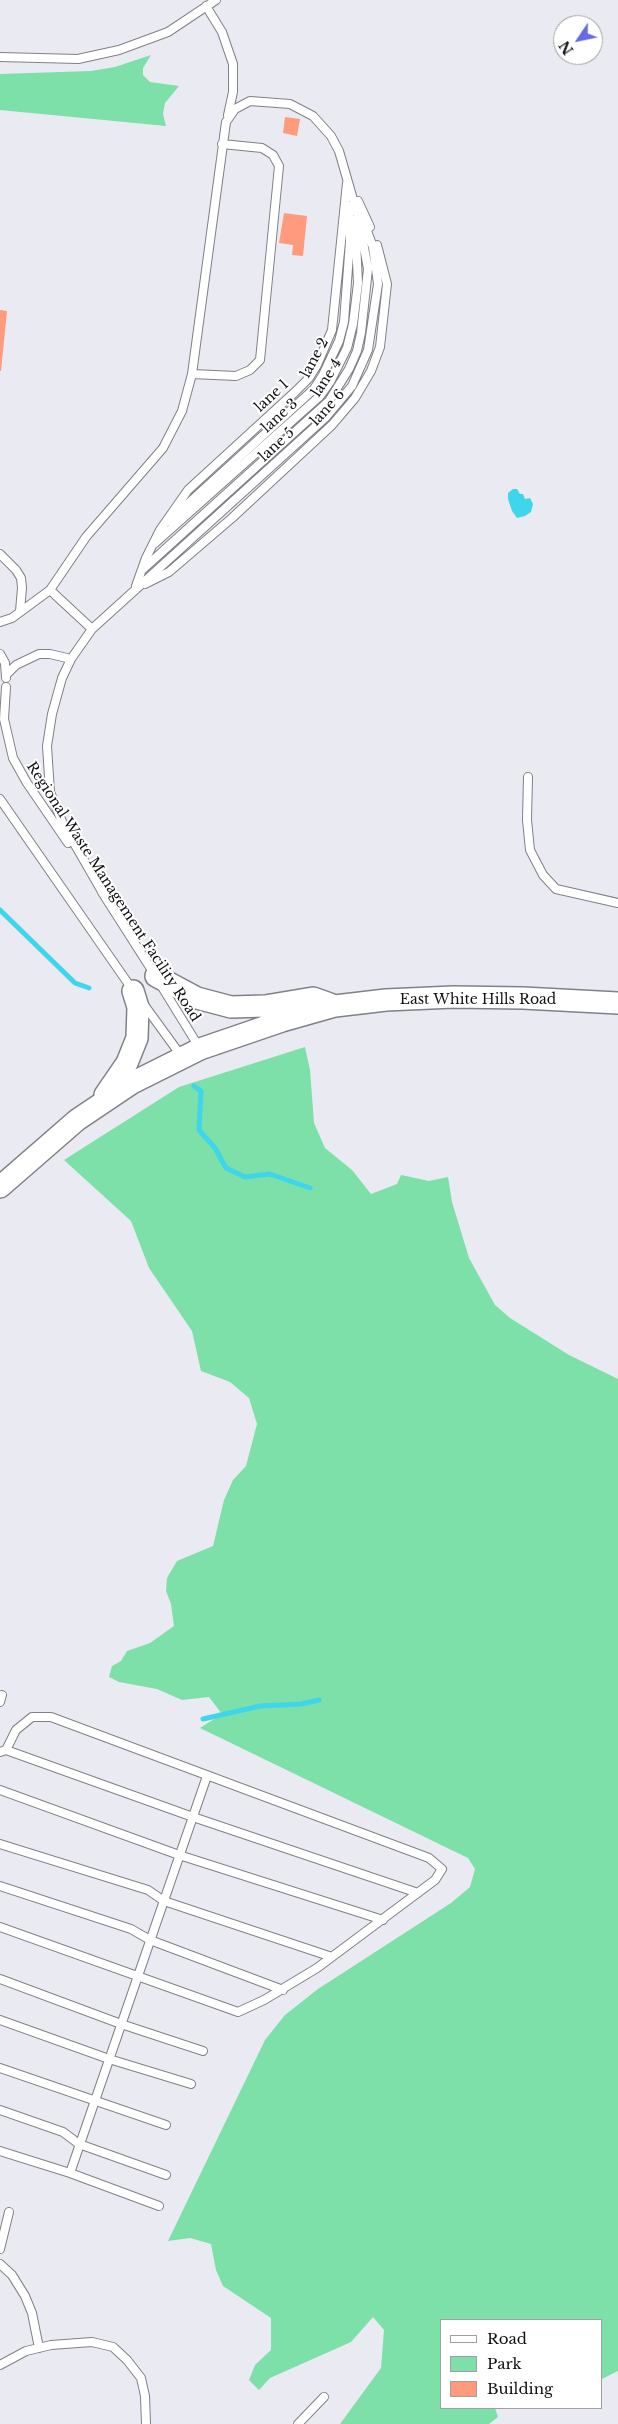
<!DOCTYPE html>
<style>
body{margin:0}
#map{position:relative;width:618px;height:2424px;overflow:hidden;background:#eaeaf2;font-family:"Libre Baskerville",serif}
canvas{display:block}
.legend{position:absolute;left:440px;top:2319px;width:162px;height:90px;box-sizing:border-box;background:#fff;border:1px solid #a0a0a1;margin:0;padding:6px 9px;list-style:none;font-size:15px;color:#111114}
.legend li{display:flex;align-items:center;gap:10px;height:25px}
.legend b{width:25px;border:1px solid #a0a0a1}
.north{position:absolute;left:553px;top:15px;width:50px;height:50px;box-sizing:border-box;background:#fff;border:1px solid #a0a0a1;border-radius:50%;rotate:236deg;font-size:14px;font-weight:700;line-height:20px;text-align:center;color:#111114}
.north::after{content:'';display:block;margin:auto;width:18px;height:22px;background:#646be4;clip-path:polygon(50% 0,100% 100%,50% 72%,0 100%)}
</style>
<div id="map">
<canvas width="618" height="2424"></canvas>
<ul class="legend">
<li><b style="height:6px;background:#fff"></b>Road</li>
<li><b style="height:14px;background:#7ce0a8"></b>Park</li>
<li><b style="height:14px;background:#fd9b7c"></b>Building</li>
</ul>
<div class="north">N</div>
</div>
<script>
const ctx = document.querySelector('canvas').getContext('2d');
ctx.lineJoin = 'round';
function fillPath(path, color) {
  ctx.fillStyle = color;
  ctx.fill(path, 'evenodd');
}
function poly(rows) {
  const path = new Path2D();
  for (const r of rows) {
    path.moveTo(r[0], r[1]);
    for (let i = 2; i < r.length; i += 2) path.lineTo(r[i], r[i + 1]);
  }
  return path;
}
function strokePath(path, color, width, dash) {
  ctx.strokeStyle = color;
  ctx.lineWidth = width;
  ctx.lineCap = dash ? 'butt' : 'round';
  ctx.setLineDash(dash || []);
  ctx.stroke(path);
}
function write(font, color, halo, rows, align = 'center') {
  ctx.font = font + ' "Libre Baskerville",serif';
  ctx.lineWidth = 4;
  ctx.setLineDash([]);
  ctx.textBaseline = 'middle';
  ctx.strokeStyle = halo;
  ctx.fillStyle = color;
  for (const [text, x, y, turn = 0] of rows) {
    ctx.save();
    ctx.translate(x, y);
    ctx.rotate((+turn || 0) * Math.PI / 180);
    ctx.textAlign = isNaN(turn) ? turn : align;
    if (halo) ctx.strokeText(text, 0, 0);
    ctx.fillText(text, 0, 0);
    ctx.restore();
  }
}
fillPath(poly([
 [151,55,143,68,143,75,150,82,179,86,165,103,163,114,166,126,0,110,0,74,91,71,115,67],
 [305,1047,310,1070,314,1123,325,1148,352,1170,371,1194,397,1184,401,1175,429,1181,448,1177,452,1202,469,1258,495,1305,510,1318,569,1355,618,1379,618,2371,602,2379,602,2320,442,2320,442,2408,495,2408,498,2417,489,2424,340,2424,381,2368,384,2330,373,2317,351,2342,270,2378,259,2390,249,2380,255,2365,271,2350,271,2318,223,2286,216,2270,211,2244,190,2238,168,2241,265,2040,285,2015,318,1989,451,1903,470,1887,475,1869,468,1858,200,1728,222,1714,209,1697,182,1700,157,1689,119,1682,109,1677,112,1666,121,1661,127,1651,150,1643,174,1626,171,1604,166,1591,167,1578,177,1561,213,1546,224,1500,233,1480,246,1466,257,1424,249,1398,230,1382,201,1371,192,1331,149,1268,131,1221,64,1160,179,1087]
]), '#7ce0a8');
fillPath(poly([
 [513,489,517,489,520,494,523,494,525,499,530,498,533,504,531,512,525,516,517,518,512,511,508,499,508,493]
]), '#3fd6ec');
strokePath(poly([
 [0,910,75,983,89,988],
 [194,1086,201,1091,199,1130,215,1148,226,1168,245,1177,270,1174,310,1188],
 [203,1719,260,1706,301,1704,319,1700]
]), '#3fd6ec', 5);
fillPath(poly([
 [285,117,300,119,297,136,283,133],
 [284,213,307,216,303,256,292,255,293,245,279,243],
 [0,310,7,311,1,371,0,371]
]), '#fd9b7c');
const service = poly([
 [206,6,222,32,233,64,233,92,228,115],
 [0,57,78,59,119,50,168,32,216,0],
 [358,201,370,227],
 [192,374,236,376,250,370,260,360,279,166,273,155,262,148,222,144],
 [169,521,314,389,323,375,339,341,344,322,350,241,349,206],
 [155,543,320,396,330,382,347,348,353,324,358,283,355,220],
 [0,554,16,570,21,578,22,588,20,611],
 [145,584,169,572,232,518,332,425,355,398,371,371,380,347,387,284,377,245],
 [136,586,146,558,160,530,188,490,295,392,309,378,317,365,332,330,347,183],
 [50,590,92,629],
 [0,622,12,618,50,590,86,537,163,448,182,411,192,374,226,122,235,109,250,101,290,104,313,116,331,136,339,151,359,220,368,269,361,333,357,351,349,369,329,401,142,570],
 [0,654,5,663,6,678],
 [6,675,16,665,39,654,50,654,71,659],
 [6,687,4,719,13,758,27,783,68,843],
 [528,777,527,820,530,850,543,875,556,889,618,903],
 [0,799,132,989],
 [102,892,155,975],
 [104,895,63,824,50,792,47,746,52,714,62,678,71,659,92,629,326,417,352,386,368,350,378,284,373,247,364,223],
 [162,987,199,1047],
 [142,1002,182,1057],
 [0,1702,2,1695],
 [0,1752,6,1750,193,1817,418,1893],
 [0,1790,179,1855,383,1920],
 [0,1844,148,1890,164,1901,332,1957],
 [0,1886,131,1929,150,1940,283,1990],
 [0,1927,238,2012,264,2000,317,1968,435,1880,442,1869,429,1858,51,1717,32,1717,16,1730,6,1750],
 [0,1979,121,2024,203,2051],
 [0,2020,109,2059,191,2084],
 [0,2068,166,2125],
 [0,2110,63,2132,79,2144,166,2175],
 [0,2151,70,2173,207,1776],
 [70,2173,159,2206],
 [0,2249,9,2212],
 [0,2264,12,2275,25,2296,32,2313,39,2348],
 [0,2365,26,2351,51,2345,92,2342,113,2347,127,2360,141,2378,145,2396,146,2424],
 [298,2424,324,2397]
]);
const secondary = poly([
 [156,976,197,998,231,1007,265,1006,313,998,330,1004],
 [105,1095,127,1063,137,1038,138,1007,133,991],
 [0,1187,77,1120,132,1083,200,1049,282,1021,335,1006,386,1000,453,997,523,998,618,1003]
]);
strokePath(service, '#808087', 10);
strokePath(secondary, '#808087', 24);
strokePath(service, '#fff', 8);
strokePath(secondary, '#fff', 21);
write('14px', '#111114', '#fff', [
 ["lane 2",315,358,-62],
 ["lane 4",327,378,-57],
 ["lane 1",272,396,-43],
 ["lane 6",328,408,-48],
 ["lane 3",280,416,-42],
 ["lane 5",277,445,-43],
 ["Regional Waste Management Facility Road",113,892,57],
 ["East White Hills Road",478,1000]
]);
</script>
